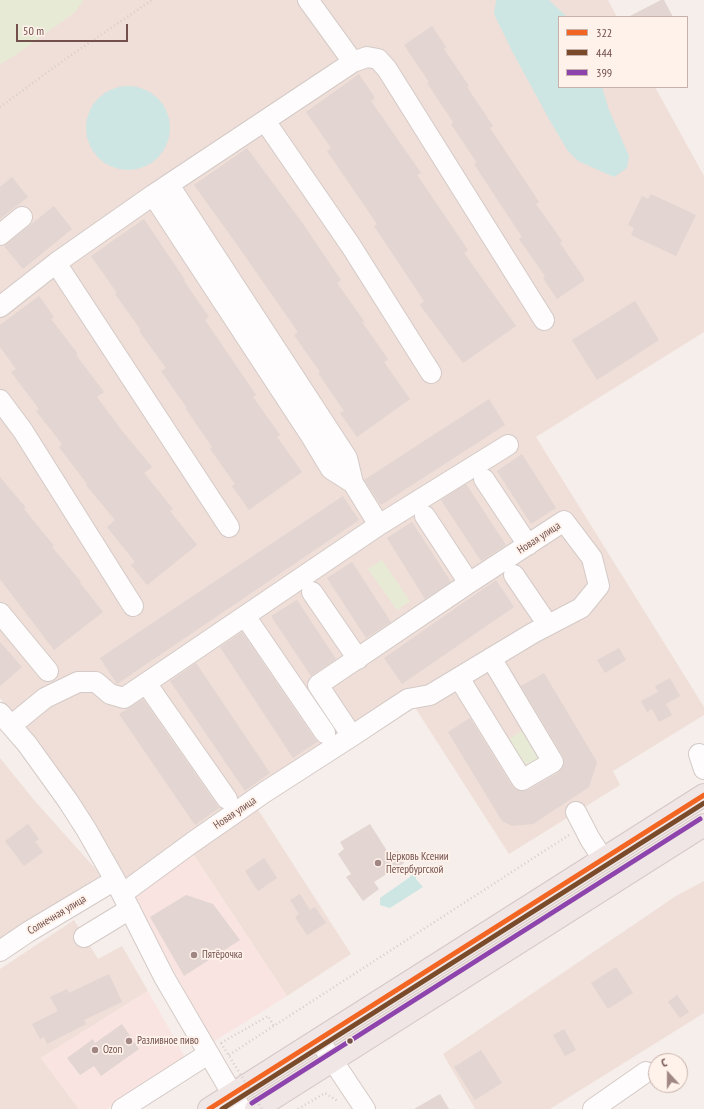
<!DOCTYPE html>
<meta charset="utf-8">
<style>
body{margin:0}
#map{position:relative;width:704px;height:1109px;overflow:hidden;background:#f6eeea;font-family:"PT Sans Narrow",sans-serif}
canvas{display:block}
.legend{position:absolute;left:558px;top:16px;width:130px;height:72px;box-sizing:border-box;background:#fef2eb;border:1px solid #c6b1ab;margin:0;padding:5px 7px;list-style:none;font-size:12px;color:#73504c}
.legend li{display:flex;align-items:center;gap:8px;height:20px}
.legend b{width:20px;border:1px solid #c6b1ab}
.north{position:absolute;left:648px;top:1053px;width:40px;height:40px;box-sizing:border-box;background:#fef2eb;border:1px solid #c6b1ab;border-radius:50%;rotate:339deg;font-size:11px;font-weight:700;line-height:16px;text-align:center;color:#73504c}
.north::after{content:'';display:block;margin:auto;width:14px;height:18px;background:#a18783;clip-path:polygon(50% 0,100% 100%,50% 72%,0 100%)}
.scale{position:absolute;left:16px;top:24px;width:112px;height:18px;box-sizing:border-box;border:2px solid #73504c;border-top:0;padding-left:5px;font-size:12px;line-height:14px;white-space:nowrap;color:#73504c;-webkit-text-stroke:3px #fef2eb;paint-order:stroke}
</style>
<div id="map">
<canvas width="704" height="1109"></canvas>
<ul class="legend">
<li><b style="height:5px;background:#f26522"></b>322</li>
<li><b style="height:5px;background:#7a4b2a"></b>444</li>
<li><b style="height:5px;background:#8e44ad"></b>399</li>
</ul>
<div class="north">С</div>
<div class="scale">50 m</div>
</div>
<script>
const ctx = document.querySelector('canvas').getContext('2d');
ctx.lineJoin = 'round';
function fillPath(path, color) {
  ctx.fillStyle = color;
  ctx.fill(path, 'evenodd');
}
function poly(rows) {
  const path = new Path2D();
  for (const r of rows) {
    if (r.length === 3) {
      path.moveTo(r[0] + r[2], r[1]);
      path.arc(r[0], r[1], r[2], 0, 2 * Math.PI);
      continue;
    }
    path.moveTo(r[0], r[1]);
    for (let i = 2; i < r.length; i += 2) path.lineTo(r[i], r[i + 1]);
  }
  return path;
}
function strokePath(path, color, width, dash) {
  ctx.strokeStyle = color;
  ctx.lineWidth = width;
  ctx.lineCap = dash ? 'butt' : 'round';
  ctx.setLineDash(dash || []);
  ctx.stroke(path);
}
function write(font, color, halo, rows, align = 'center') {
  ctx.font = font + ' "PT Sans Narrow",sans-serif';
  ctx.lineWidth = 3.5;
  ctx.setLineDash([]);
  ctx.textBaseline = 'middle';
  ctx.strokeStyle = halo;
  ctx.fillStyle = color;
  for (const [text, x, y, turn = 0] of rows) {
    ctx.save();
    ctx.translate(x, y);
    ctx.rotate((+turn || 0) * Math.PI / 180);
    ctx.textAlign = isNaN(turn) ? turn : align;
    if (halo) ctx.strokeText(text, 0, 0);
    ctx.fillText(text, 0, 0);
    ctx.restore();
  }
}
fillPath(poly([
 [9,0,608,0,617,17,559,17,559,87,655,87,704,176,704,332,536,437,704,707,704,715,613,771,620,785,509,854,414,706,339,731,125,883,49,758,0,698,0,7],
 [0,758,34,800,101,875,0,939],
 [257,808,351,954,287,996,191,851],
 [704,881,704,1013,550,1109,475,1109,443,1054,676,896],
 [74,920,98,959,122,946,148,991,41,1058,79,1109,0,1109,0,969]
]), '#efdfd8');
fillPath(poly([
 [191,851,287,996,213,1042,132,895],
 [148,991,186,1059,107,1109,79,1109,41,1058]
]), '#f9e4e1');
fillPath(poly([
 [0,0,84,0,74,13,14,56,0,64],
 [382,560,410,601,397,610,368,569],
 [523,730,539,756,538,760,529,765,522,762,508,740]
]), '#e7ebd5');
fillPath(poly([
 [496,0,549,0,566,16,559,17,559,87,602,87,609,110,629,156,627,168,614,177,578,161,568,151,550,121,512,51,494,14],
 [128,128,42],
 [415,869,416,879,423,887,390,908,380,905,380,898,410,877]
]), '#cde6e3');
fillPath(poly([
 [661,0,664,0,673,17,628,17],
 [432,26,446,47,444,49,469,86,467,87,493,126,490,128,539,202,536,204,562,241,560,243,585,280,557,299,543,278,545,276,519,239,522,237,474,164,477,163,451,124,453,122,427,83,429,82,404,45],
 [359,74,375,98,371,101,421,173,417,175,468,250,464,253,516,326,463,363,420,305,424,301,374,226,377,224,327,151,331,148,306,112],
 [247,148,301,221,341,280,337,283,364,321,362,322,388,359,384,362,410,399,357,437,340,413,344,411,318,373,320,372,294,335,298,332,238,246,194,185],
 [12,177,28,197,0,219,0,187],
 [651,194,696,215,676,256,631,235,634,228,628,225,642,196,648,199],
 [54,206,72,229,23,269,4,246],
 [144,219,185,280,184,281,209,317,205,320,256,395,253,397,280,435,277,437,302,472,249,510,232,486,235,484,210,449,212,447,186,409,187,408,161,371,166,368,139,331,141,330,115,294,117,293,91,256],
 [39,296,54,317,51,319,78,354,76,355,104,392,97,397,123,432,152,467,144,473,173,509,170,511,197,545,147,585,131,565,135,562,107,527,115,520,86,485,87,484,59,447,62,444,36,411,39,409,11,372,16,369,0,347,0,325],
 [635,301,659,340,597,380,572,340],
 [489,399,505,425,381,505,364,480],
 [522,454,556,508,531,524,497,471],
 [0,477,26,508,24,509,54,546,52,547,81,582,80,583,103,612,54,650,0,579],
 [466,484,506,545,481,561,441,500],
 [343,496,359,520,117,684,100,658],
 [412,522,451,582,425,599,387,538],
 [352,562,391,622,366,638,327,578],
 [496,580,514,607,402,684,384,658],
 [297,600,336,659,311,676,271,616],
 [242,632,317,742,293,758,220,647],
 [0,642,22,667,0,686],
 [619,648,626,660,605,673,597,660],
 [196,663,270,773,245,791,170,681],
 [544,673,597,762,589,787,533,824,512,826,502,821,448,732,470,718,512,786,517,790,523,791,528,790,559,772,563,767,564,761,563,756,521,686],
 [670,678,680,696,666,704,672,715,659,722,652,709,647,712,641,701,658,692,655,686],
 [143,699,219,808,195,825,119,714],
 [28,824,39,839,35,842,43,852,24,866,5,841],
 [370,824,389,854,398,851,403,857,404,863,374,882,379,889,363,901,346,877,351,874,338,854,344,849,340,842],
 [264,858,277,878,258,891,245,871],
 [300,894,310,910,315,907,326,923,307,935,295,917,299,914,290,900],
 [186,895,213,904,240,940,184,976,150,917],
 [616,967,633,993,608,1009,591,983],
 [109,974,122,1002,84,1020,86,1024,47,1044,44,1037,40,1039,32,1024,58,1011,50,997,67,989,69,993],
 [677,995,689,1012,680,1018,668,1002],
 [122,1024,139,1049,101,1076,94,1066,80,1075,67,1058,93,1039,95,1043],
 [564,1029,576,1050,565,1056,553,1035],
 [481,1050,502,1083,475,1100,454,1067],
 [440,1094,449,1109,414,1109]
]), '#e2d5d2');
const minor = poly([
 [308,0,353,62],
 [265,121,351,246,431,373],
 [169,185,347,458,353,483,379,525],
 [153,195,311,436,331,469,353,483],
 [0,235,22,217],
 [56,263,229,527],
 [0,307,56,263,153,195,353,62,367,57,378,59,387,69,544,320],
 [0,400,23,431,133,606],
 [484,479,528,545],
 [425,516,469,583],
 [514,575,548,625],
 [312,592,358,659],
 [0,613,48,671],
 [245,616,325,733],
 [459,678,522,780,553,762,491,658],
 [146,683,227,799],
 [0,713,27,744,68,801,86,829,115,880,164,977,241,1109],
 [12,725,45,698,78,682,96,682,110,694,124,698,379,525,508,445],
 [699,754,704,769],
 [576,812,590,839,603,859],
 [122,894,193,842,265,792,352,736,408,699,430,695,533,633,581,608,599,586,592,558,564,521,469,583,318,685,352,736],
 [84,937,130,909],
 [0,951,28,932,115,880],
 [319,1040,365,1109],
 [122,1109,208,1054],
 [593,1109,646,1072]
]);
const highway = poly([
 [209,1109,704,795],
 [256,1109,704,825]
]);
strokePath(minor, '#d4cac7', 22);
strokePath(highway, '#d5c8c6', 24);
strokePath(poly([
 [0,107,67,58,152,0],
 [221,1043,268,1016,274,1026],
 [229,1055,569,835],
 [298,1109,325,1093,339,1102]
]), '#d7cdcb', 2.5, [1, 3]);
strokePath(minor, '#fefcfc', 20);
strokePath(highway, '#f0e6e5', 22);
strokePath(poly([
 [221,1043,262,1109]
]), '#d7cdcb', 2.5, [1, 3]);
strokePath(poly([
 [209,1109,704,795]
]), '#f26522', 5);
strokePath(poly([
 [222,1109,704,803]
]), '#7a4b2a', 5);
strokePath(poly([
 [252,1103,700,819]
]), '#8e44ad', 5);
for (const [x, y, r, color] of [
 [378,863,4,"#a18783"],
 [194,955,4,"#a18783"],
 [129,1041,4,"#a18783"],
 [350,1041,3.5,"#73504c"],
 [95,1050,4,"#a18783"]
]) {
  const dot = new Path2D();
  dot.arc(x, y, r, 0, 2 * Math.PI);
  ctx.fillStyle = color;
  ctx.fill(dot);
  strokePath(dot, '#fef2eb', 1.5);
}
write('11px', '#73504c', '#fef2eb', [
 ["Новая улица",539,538,-33],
 ["Новая улица",235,813,-34],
 ["Солнечная улица",57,915,-31]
]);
write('11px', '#73504c', '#fef2eb', [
 ["Церковь Ксении",386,857],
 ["Петербургской",386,870],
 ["Пятёрочка",202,955],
 ["Разливное пиво",137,1041],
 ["Ozon",103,1050]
], 'left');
</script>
